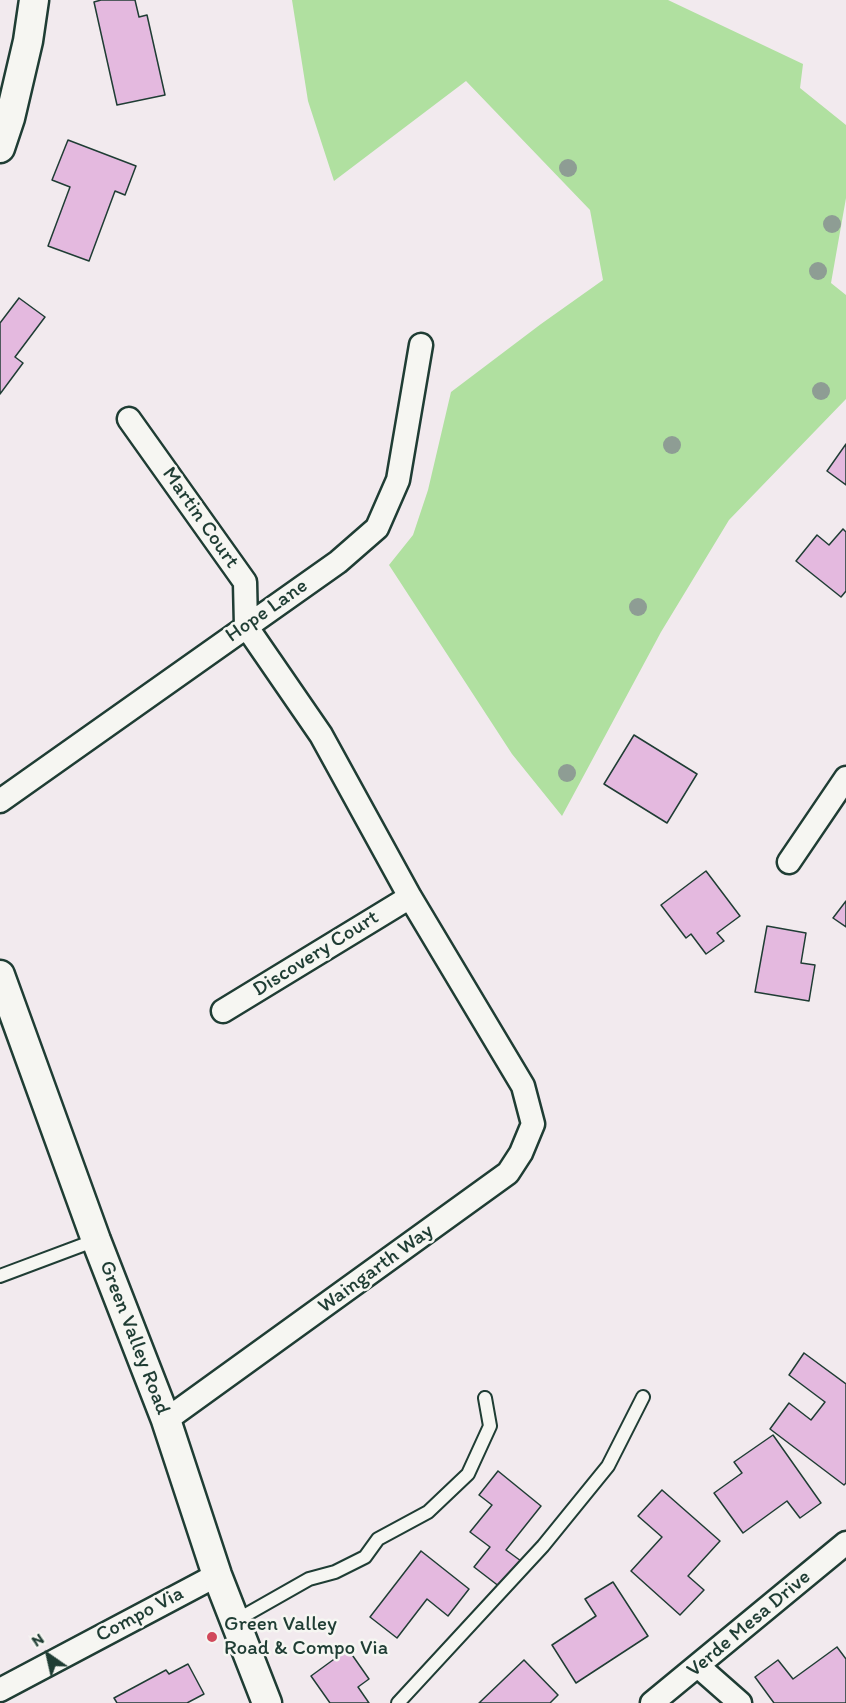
<!DOCTYPE html>
<style>
body{margin:0}
#map{position:relative;width:846px;height:1703px;overflow:hidden;background:#f2eaee;font-family:Itim,sans-serif}
canvas{display:block}
.north{position:absolute;left:18px;top:1625px;width:60px;height:60px;-webkit-text-stroke:4px #f6f6f2;paint-order:stroke;rotate:326deg;font-size:16px;font-weight:700;line-height:24px;text-align:center;color:#1f3d34}
.north::after{content:'';display:block;margin:auto;width:21px;height:27px;background:#1f3d34;clip-path:polygon(50% 0,100% 100%,50% 72%,0 100%)}
</style>
<div id="map">
<canvas width="846" height="1703"></canvas>
<div class="north">N</div>
</div>
<script>
const ctx = document.querySelector('canvas').getContext('2d');
ctx.lineJoin = 'round';
function fillPath(path, color) {
  ctx.fillStyle = color;
  ctx.fill(path, 'evenodd');
}
function poly(rows) {
  const path = new Path2D();
  for (const r of rows) {
    path.moveTo(r[0], r[1]);
    for (let i = 2; i < r.length; i += 2) path.lineTo(r[i], r[i + 1]);
  }
  return path;
}
function strokePath(path, color, width, dash) {
  ctx.strokeStyle = color;
  ctx.lineWidth = width;
  ctx.lineCap = dash ? 'butt' : 'round';
  ctx.setLineDash(dash || []);
  ctx.stroke(path);
}
function write(font, color, halo, rows, align = 'center') {
  ctx.font = font + ' Itim,sans-serif';
  ctx.lineWidth = 5;
  ctx.setLineDash([]);
  ctx.textBaseline = 'middle';
  ctx.strokeStyle = halo;
  ctx.fillStyle = color;
  for (const [text, x, y, turn = 0] of rows) {
    ctx.save();
    ctx.translate(x, y);
    ctx.rotate((+turn || 0) * Math.PI / 180);
    ctx.textAlign = isNaN(turn) ? turn : align;
    if (halo) ctx.strokeText(text, 0, 0);
    ctx.fillText(text, 0, 0);
    ctx.restore();
  }
}
fillPath(poly([
 [292,0,668,0,803,64,800,88,846,125,846,198,831,283,846,295,846,399,729,520,661,632,562,816,512,754,389,565,413,535,428,490,451,392,541,324,603,280,590,210,466,81,334,181,308,101]
]), '#b0e0a0');
const building = poly([
 [101,0,135,0,139,17,147,15,165,95,117,105,94,2,101,0],
 [68,140,136,166,125,195,115,191,89,261,48,246,70,187,52,180,68,140],
 [19,298,45,317,15,357,23,363,0,394,0,323,19,298],
 [846,444,846,485,827,471,846,444],
 [843,529,846,532,846,591,841,597,796,561,817,535,829,545,843,529],
 [634,735,697,774,667,823,604,784,634,735],
 [706,871,740,916,717,933,724,941,706,954,691,934,686,938,661,905,706,871],
 [846,901,846,927,833,918,846,901],
 [767,926,806,933,801,963,815,965,809,1001,755,992,767,926],
 [804,1353,846,1384,846,1483,844,1485,770,1429,789,1403,811,1420,825,1402,789,1375,804,1353],
 [773,1435,821,1503,800,1518,787,1501,743,1533,714,1493,742,1473,734,1462,773,1435],
 [498,1471,541,1506,506,1550,521,1561,500,1587,474,1567,490,1547,470,1532,492,1505,479,1495,498,1471],
 [662,1490,720,1541,688,1576,704,1590,680,1615,631,1571,662,1537,638,1516,662,1490],
 [421,1551,469,1589,448,1616,427,1599,397,1638,370,1617,421,1551],
 [613,1582,648,1636,576,1683,552,1645,596,1616,585,1599,613,1582],
 [837,1647,846,1659,846,1703,774,1703,755,1677,778,1660,793,1679,837,1647],
 [348,1649,369,1679,358,1687,369,1703,330,1703,311,1676,348,1649],
 [524,1660,558,1695,550,1703,479,1703,524,1660],
 [188,1664,204,1694,187,1703,117,1703,114,1698,166,1670,169,1674,188,1664]
]);
fillPath(building, '#e4b9df');
strokePath(building, '#1f3d34', 1.5);
const service = poly([
 [0,1276,96,1240],
 [235,1621,309,1579,335,1572,365,1557,378,1539,428,1512,468,1474,490,1426,485,1398],
 [398,1703,543,1546,608,1466,643,1397]
]);
const minor = poly([
 [129,419,245,582,246,626,321,735,410,897,523,1086,533,1124,521,1153,508,1173,166,1420],
 [0,801,338,562,377,528,398,480,421,345],
 [789,862,846,778],
 [223,1011,410,897],
 [698,1666,740,1703],
 [0,1690,217,1575],
 [652,1703,846,1543]
]);
const tertiary = poly([
 [0,148,10,118,28,41,34,0],
 [0,975,96,1240,166,1420,217,1575,267,1703]
]);
strokePath(service, '#1f3d34', 16);
strokePath(minor, '#1f3d34', 27);
strokePath(tertiary, '#1f3d34', 33);
strokePath(service, '#f6f6f2', 12);
strokePath(minor, '#f6f6f2', 22);
strokePath(tertiary, '#f6f6f2', 28);
ctx.fillStyle = '#8e9d94';
for (const [x, y] of [
 [568,168],
 [832,224],
 [818,271],
 [821,391],
 [672,445],
 [638,607],
 [567,773]
]) {
  ctx.beginPath();
  ctx.arc(x, y, 9, 0, 2 * Math.PI);
  ctx.fill();
}
for (const [x, y, r, color] of [
 [212,1637,6,"#d1495b"]
]) {
  const dot = new Path2D();
  dot.arc(x, y, r, 0, 2 * Math.PI);
  ctx.fillStyle = color;
  ctx.fill(dot);
  strokePath(dot, '#f6f6f2', 2);
}
write('21px', '#1f3d34', '#f6f6f2', [
 ["Martin Court",200,518,55],
 ["Hope Lane",267,611,-35],
 ["Discovery Court",316,954,-32],
 ["Waingarth Way",376,1269,-36],
 ["Green Valley Road",134,1338,69],
 ["Compo Via",140,1615,-28],
 ["Verde Mesa Drive",749,1624,-40]
]);
write('21px', '#1f3d34', '#f6f6f2', [
 ["Green Valley",224,1625],
 ["Road & Compo Via",224,1649]
], 'left');
</script>
